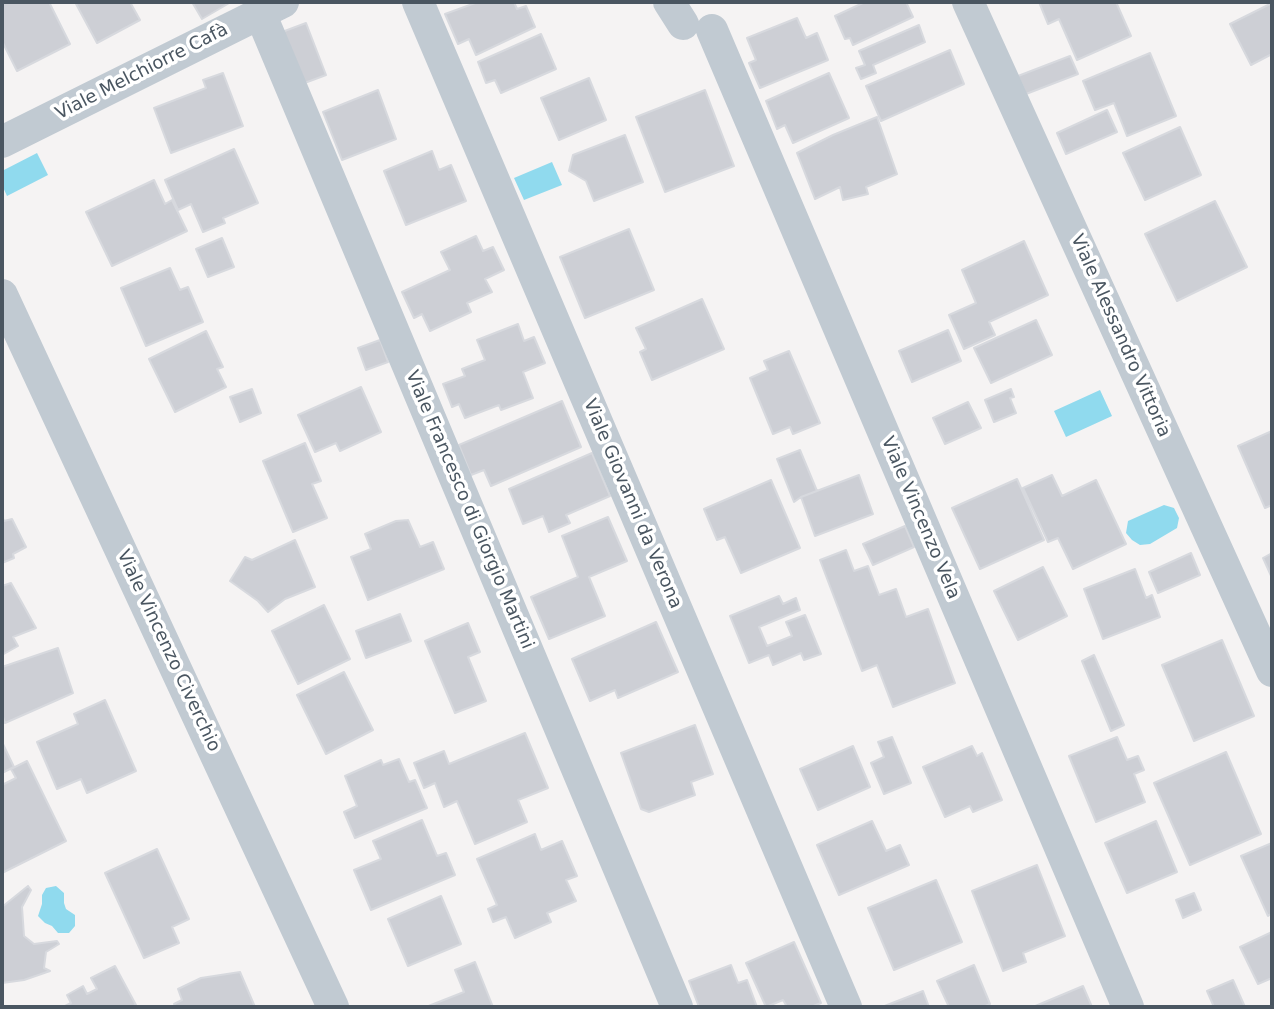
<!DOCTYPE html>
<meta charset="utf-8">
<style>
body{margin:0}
#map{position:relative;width:1274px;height:1009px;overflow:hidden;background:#f5f3f3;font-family:"DejaVu Sans",sans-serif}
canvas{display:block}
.frame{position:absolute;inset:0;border:4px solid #4a5661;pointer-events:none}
</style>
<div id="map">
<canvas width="1274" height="1009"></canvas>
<div class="frame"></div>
</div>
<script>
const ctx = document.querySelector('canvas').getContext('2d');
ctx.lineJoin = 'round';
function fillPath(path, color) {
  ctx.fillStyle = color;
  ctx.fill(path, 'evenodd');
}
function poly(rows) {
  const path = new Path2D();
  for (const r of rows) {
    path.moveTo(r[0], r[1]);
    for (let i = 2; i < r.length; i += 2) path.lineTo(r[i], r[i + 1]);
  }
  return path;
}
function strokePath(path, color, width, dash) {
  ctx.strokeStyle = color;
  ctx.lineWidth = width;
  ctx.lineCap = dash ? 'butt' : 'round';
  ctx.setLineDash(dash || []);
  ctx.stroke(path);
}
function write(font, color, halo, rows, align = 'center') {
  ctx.font = font + ' "DejaVu Sans",sans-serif';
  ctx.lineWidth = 7;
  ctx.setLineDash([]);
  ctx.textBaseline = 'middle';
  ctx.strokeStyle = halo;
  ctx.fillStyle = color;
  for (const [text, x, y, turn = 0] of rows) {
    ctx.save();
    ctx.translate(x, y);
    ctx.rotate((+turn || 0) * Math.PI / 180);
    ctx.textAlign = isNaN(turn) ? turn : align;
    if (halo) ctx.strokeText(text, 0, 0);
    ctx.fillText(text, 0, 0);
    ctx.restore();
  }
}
fillPath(poly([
 [37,153,48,175,7,196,2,185,2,171],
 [552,162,562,185,524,200,514,178],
 [1100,390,1112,416,1066,437,1054,411],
 [1164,505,1174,508,1179,518,1177,528,1150,544,1140,545,1132,540,1126,533,1128,521],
 [56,886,64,893,64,903,66,909,75,915,75,926,69,933,58,933,52,926,45,923,38,916,42,904,42,895,46,888]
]), '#90daee');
const building = poly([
 [2,2,49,2,70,44,17,71,3,43,2,44,2,2],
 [75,2,130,2,140,20,97,43,75,2],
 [192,2,231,2,202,19,192,2],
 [478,2,514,2,517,9,526,6,535,27,476,55,469,39,458,44,445,14,478,2],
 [865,2,906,2,913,17,853,45,850,38,845,39,835,16,865,2],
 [1039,2,1116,2,1131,36,1077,60,1059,19,1048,24,1039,2],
 [1272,3,1272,54,1251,65,1230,24,1272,3],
 [797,18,806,38,817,33,828,60,760,88,749,63,756,60,747,38,797,18],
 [306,23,326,75,302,84,282,32,306,23],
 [919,25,925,42,873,65,876,73,861,79,856,68,865,65,859,51,919,25],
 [541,34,556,69,501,93,495,80,486,83,478,62,541,34],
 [950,50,964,84,881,121,866,86,950,50],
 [1150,53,1176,116,1127,136,1114,103,1095,110,1083,81,1150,53],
 [1070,56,1078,74,1026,94,1018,76,1070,56],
 [223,73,243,126,171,153,154,108,206,88,203,80,223,73],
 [829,73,849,118,793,143,785,125,777,129,766,101,829,73],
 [589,78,606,120,559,140,541,98,589,78],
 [378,90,396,139,342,160,323,112,378,90],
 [705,90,734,166,665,192,636,117,705,90],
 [1107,110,1117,132,1066,154,1057,133,1107,110],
 [877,117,897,174,866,187,868,194,843,200,840,187,815,199,797,153,833,135,877,117],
 [1180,127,1201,175,1145,200,1123,153,1180,127],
 [625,135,643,182,594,201,586,181,569,171,573,155,625,135],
 [234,149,258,203,223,218,225,223,203,232,191,204,178,210,165,180,234,149],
 [432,151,439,170,451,165,466,201,406,225,384,171,432,151],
 [154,180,165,204,172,200,187,231,112,266,86,212,154,180],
 [1215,201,1247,267,1177,301,1145,234,1215,201],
 [629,229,654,290,585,318,560,257,629,229],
 [476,236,483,251,493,247,504,270,485,279,492,292,467,303,471,312,430,331,422,314,414,318,402,292,450,270,441,252,476,236],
 [222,238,234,267,208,277,196,249,222,238],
 [1024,241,1048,295,989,322,995,335,964,349,949,315,976,303,962,270,1024,241],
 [170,268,180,290,188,287,203,322,146,346,121,288,170,268],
 [702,299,724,349,652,380,640,352,646,349,636,328,702,299],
 [1036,320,1052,355,991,383,974,348,1036,320],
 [518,324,524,341,534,337,545,363,523,372,533,398,501,410,499,405,465,418,459,404,452,407,443,384,465,376,462,369,485,360,477,340,518,324],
 [948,330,961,361,912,382,899,351,948,330],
 [206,331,223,367,217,369,226,387,175,412,149,359,206,331],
 [380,340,388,362,366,370,358,348,380,340],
 [789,351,820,423,793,434,790,427,773,434,750,378,768,370,764,361,789,351],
 [361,387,381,432,340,451,336,443,315,452,298,415,361,387],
 [252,389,261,413,240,422,230,397,252,389],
 [1011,389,1014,397,1010,398,1016,413,994,422,985,400,1011,389],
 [562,401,581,447,491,486,484,470,471,475,459,445,562,401],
 [968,402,981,428,945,444,933,418,968,402],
 [1272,431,1272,505,1265,508,1238,446,1272,431],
 [305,443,321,481,312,484,327,518,293,532,263,461,305,443],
 [800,450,817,491,801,497,794,502,777,459,800,450],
 [592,453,610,496,566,515,570,523,549,532,543,516,523,524,509,489,592,453],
 [859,475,873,514,815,536,801,497,859,475],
 [1052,475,1062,496,1096,480,1126,544,1073,569,1058,538,1048,542,1023,488,1052,475],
 [1017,479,1044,540,980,569,952,508,1017,479],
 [771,480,800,548,741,573,725,537,717,540,704,509,771,480],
 [2,516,4,521,12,519,26,547,13,554,14,558,2,563,2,516],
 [608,517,627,561,589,577,605,616,549,639,531,597,578,577,562,536,608,517],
 [408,520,420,547,433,542,444,569,368,600,351,557,371,549,365,534,396,521,408,520],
 [905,526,914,547,873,565,863,544,905,526],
 [295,540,315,587,285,599,268,612,258,601,230,581,245,557,252,560,295,540],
 [846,550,854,571,868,566,879,595,896,589,906,617,928,609,955,683,893,707,877,665,862,671,820,560,846,550],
 [1191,553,1200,575,1158,593,1149,572,1191,553],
 [1272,553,1272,578,1263,558,1272,553],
 [1043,567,1067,616,1018,640,994,591,1043,567],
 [1135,569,1146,598,1152,595,1160,617,1103,639,1084,589,1135,569],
 [11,583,36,628,13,637,18,646,2,655,2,586,11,583],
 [779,596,783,604,796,598,800,610,759,627,767,646,792,636,786,622,805,615,821,654,804,660,801,653,773,665,769,655,749,663,730,616,779,596],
 [324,605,350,659,298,684,272,631,324,605],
 [400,614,411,641,366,658,356,631,400,614],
 [656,622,678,672,618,698,615,690,590,701,572,659,656,622],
 [468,623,480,652,468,657,486,701,455,713,425,641,468,623],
 [1222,640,1254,716,1194,741,1162,665,1222,640],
 [58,648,73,693,5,723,2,714,2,667,58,648],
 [1094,655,1124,725,1111,731,1082,661,1094,655],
 [344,672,373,730,326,754,297,695,344,672],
 [105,700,136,771,87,793,81,779,57,789,37,742,78,724,74,714,105,700],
 [695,725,713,774,691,782,695,795,649,812,641,809,621,753,695,725],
 [525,733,548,788,518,800,527,822,475,844,457,801,444,807,435,783,424,788,414,763,444,751,449,764,525,733],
 [892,737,911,783,884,794,871,763,884,757,878,742,892,737],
 [1117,737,1127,760,1138,756,1144,770,1134,774,1145,802,1096,822,1069,756,1117,737],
 [2,742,14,767,2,773,2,742],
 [853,746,870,787,818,810,800,769,853,746],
 [972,746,977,756,982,753,1002,800,973,812,970,806,945,817,923,767,972,746],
 [1226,752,1261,834,1190,865,1154,783,1226,752],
 [399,759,409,782,415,780,427,808,355,838,344,812,357,806,345,776,381,760,383,765,399,759],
 [27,761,66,841,2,873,2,785,16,778,11,769,27,761],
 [422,820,437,856,446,853,455,875,371,910,354,870,381,859,373,841,422,820],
 [872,821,886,851,900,845,909,865,839,895,817,845,872,821],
 [1156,821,1177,872,1127,893,1105,843,1156,821],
 [535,834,541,850,562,841,577,876,566,880,576,901,547,913,551,922,515,938,506,917,493,922,488,909,497,905,477,859,535,834],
 [1272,843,1272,913,1268,916,1241,856,1272,843],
 [157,849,189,919,172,927,179,943,144,958,105,873,157,849],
 [1037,865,1065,936,1023,953,1026,962,1003,971,972,891,1037,865],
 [936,880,962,942,894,970,868,908,936,880],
 [28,886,31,890,22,907,24,936,34,944,57,941,59,944,46,952,44,968,50,971,24,980,2,983,2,907,28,886],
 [1194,893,1201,910,1183,918,1176,900,1194,893],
 [441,896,461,944,408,966,388,919,441,896],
 [1272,932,1272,978,1258,984,1240,947,1272,932],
 [794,942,821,1003,811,1007,787,1007,783,1000,766,1007,746,963,794,942],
 [475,962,493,1007,426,1007,464,992,455,970,475,962],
 [731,965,738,983,747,980,757,1007,699,1007,689,981,731,965],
 [974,965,990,1004,983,1007,949,1007,937,981,974,965],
 [115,966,136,1005,131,1007,63,1007,71,1003,67,995,83,986,87,994,97,989,91,978,115,966],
 [240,972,255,1007,176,1007,174,1004,182,1000,178,989,201,978,240,972],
 [1233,980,1245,1007,1214,1007,1207,991,1233,980],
 [1083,986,1092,1007,1033,1007,1083,986],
 [923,991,929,1007,882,1007,923,991]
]);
fillPath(building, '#cdcfd5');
strokePath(building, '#d7d9de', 2);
strokePath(poly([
 [418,2,846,1007],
 [669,2,683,24],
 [968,2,1272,671],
 [260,13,677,1007],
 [712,30,1128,1007],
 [2,142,283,2],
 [2,295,333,1007]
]), '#c1cad2', 32);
write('18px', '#4a5661', '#fff', [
 ["Viale Melchiorre Cafà",142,72,-27],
 ["Viale Alessandro Vittoria",1120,336,66],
 ["Viale Giovanni da Verona",632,504,67],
 ["Viale Francesco di Giorgio Martini",469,510,67],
 ["Viale Vincenzo Vela",920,518,67],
 ["Viale Vincenzo Civerchio",168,651,65]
]);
</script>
